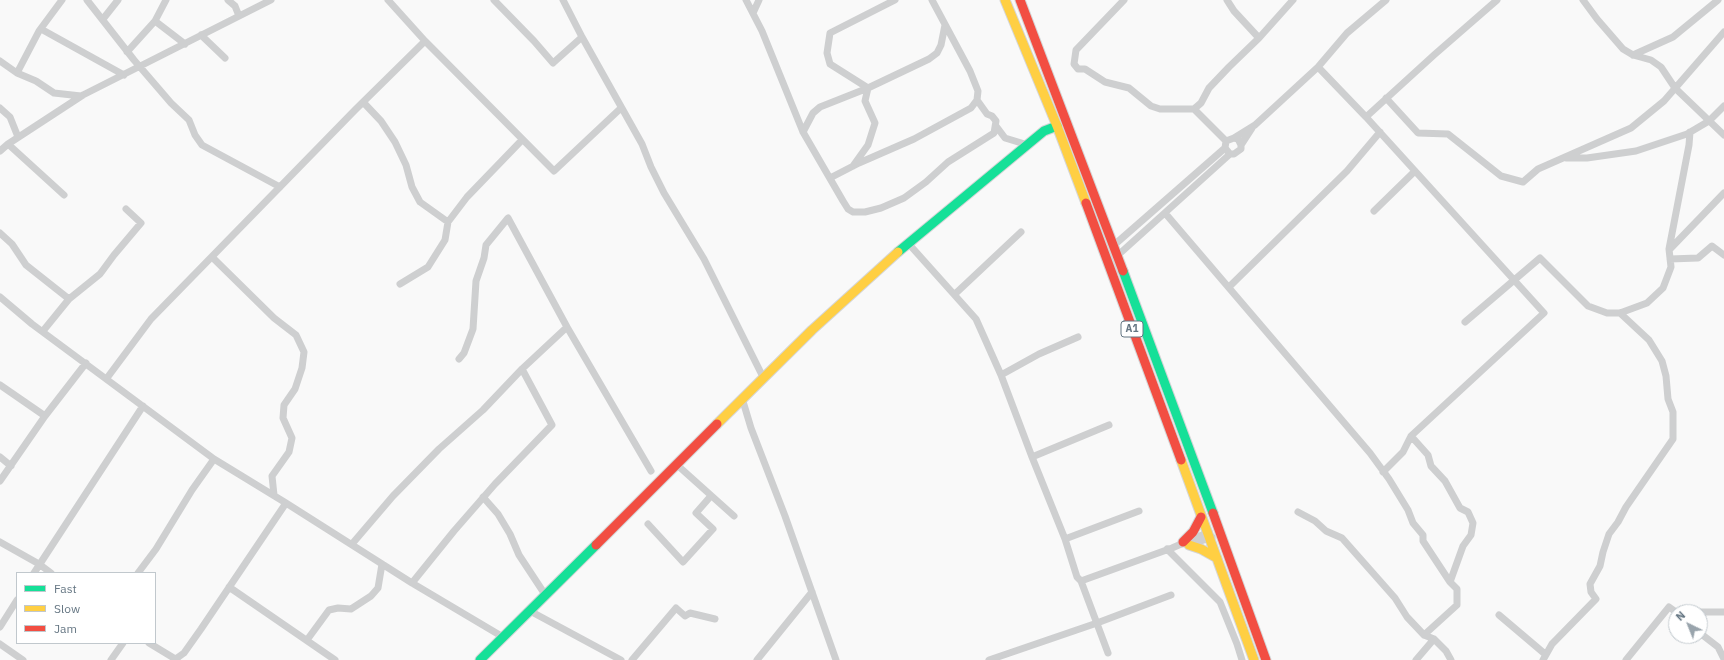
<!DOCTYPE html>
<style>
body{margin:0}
#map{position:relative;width:1724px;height:660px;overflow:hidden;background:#f9f9f9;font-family:"IBM Plex Sans",sans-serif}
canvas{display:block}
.legend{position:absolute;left:16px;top:572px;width:140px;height:72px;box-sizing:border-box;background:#fff;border:1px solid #c1c8cd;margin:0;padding:5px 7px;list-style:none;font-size:12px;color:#657683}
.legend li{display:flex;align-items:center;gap:8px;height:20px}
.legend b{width:20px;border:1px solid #c1c8cd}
.north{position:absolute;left:1668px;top:604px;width:40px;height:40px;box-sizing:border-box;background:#fff;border:1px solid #c1c8cd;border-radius:50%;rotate:317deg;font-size:11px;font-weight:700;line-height:16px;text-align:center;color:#657683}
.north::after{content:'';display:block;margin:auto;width:14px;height:18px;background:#99a4ac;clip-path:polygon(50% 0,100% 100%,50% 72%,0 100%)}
</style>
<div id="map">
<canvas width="1724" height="660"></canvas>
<ul class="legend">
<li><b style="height:5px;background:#16e098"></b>Fast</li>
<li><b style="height:5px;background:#ffcf43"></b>Slow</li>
<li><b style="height:5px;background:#f24e42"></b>Jam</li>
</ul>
<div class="north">N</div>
</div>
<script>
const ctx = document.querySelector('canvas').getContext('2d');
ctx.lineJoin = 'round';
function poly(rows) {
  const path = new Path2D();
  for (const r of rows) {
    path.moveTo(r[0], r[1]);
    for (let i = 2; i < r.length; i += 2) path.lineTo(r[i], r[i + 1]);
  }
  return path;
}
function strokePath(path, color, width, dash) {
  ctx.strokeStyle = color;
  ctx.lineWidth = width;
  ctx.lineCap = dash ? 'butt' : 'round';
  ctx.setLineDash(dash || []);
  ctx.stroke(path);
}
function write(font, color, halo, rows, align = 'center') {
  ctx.font = font + ' "IBM Plex Sans",sans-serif';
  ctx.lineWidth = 4;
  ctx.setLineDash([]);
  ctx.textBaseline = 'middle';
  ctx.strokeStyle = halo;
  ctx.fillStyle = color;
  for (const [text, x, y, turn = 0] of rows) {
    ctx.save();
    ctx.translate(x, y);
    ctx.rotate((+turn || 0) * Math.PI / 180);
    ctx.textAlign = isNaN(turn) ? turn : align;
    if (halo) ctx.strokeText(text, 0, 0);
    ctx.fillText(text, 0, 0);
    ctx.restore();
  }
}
const fast = poly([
 [898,252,1044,131,1057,126],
 [1123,271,1213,513],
 [480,660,596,545]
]);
const slow = poly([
 [1005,0,1057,126,1086,203],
 [717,424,812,330,898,252],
 [1181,460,1254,660],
 [1189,545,1201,549,1217,558]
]);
const jam = poly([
 [1020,0,1123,271],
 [1086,203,1181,460],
 [1213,513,1266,660],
 [1183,542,1193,532,1201,517],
 [596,545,717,424]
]);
strokePath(fast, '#d5d6d7', 11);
strokePath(slow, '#d5d6d7', 11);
strokePath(jam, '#d5d6d7', 11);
strokePath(poly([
 [87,0,134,60,171,103,189,120,195,135,202,145,280,187],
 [228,0,235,6,239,16],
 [388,0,425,41,554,171,621,108],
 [494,0,534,41,553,63,582,37,642,144,651,167,664,193,704,259,763,377],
 [563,0,582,37],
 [746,0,762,31,803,132,843,201,848,209,853,212,865,212,881,208,904,198,926,182,948,162,994,133,996,121,992,116,987,114,977,100],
 [1124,0,1076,50,1074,64,1078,69,1085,69,1105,82,1129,88,1151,106,1160,109,1194,109],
 [1227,0,1234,11,1259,38],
 [1583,0,1597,19,1623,49,1633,55,1651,60,1661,67,1675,88,1724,135],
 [753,13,759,0],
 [103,19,118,0],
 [155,21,185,44],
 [41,29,124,75],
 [201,35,225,58],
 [127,52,155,21,166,0],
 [1633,55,1673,37,1718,0],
 [0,61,17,73,36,81,54,93,81,96,271,0],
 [1318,67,1366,117,1544,313,1411,436,1403,452,1383,472],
 [17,73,39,31,62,0],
 [868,88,830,64,827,53,830,33,895,0],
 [1386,98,1418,133,1448,134,1501,176,1523,182,1538,169,1631,128,1664,101,1724,32],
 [363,102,381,121,395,142,406,165,412,187,420,202,448,222],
 [0,108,10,117,18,137],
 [1366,117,1434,55,1497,0],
 [996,126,1005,138,1028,145],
 [803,132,813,113,820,107,868,88,929,59,937,53,941,45,945,25],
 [1234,138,1255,125,1318,67,1347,33,1386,0],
 [1226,141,1194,109,1201,103,1209,88,1229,67,1259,38,1293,0],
 [8,144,83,95],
 [1241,145,1252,128],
 [0,151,8,144,64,195],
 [1566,158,1587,158,1636,151,1687,134,1709,121,1724,106],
 [853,166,868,145,875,123,865,101,868,88],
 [830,178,859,163,914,139,971,108,977,100,978,91,970,71,932,0],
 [1374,211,1415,171],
 [1165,213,1370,453,1389,479,1408,510,1413,523,1423,535,1423,541,1450,582],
 [0,233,12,244,26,265,69,299],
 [908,243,976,319,1001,375,1032,457,1065,539,1077,577,1081,581,1108,653],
 [1113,246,1225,148,1226,141,1234,138,1238,139,1241,145,1241,149,1234,154,1230,154,1225,148],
 [1670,249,1724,193],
 [1117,256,1230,154],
 [212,257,274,318,296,335,304,352,302,368,295,389,284,405,283,418,292,438,289,452,272,476,274,495],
 [1670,259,1698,258,1712,246,1724,255],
 [400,284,428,267,445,240,448,222,467,197,522,140],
 [1229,287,1347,171,1380,132],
 [955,294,1021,232],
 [0,297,32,324,214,459,286,503,412,583,503,637],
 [1465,322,1540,258,1588,306,1607,313,1620,313,1647,303,1663,288,1671,267,1669,249,1689,145,1690,132],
 [567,327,651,471],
 [43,331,69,299,100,274,114,255,141,223,126,209],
 [1001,375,1039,354,1078,337],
 [107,378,151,319,355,110,425,41],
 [0,385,45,416],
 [742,398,751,428,785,516,836,660],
 [1411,436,1428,455,1431,466,1445,481,1460,508,1468,512,1473,523,1471,535,1463,546,1450,582,1457,589,1457,605,1424,635,1434,639,1446,651,1451,660],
 [0,457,11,466],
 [1032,457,1109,425],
 [676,464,734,516],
 [0,481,45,416,86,363],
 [483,497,498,514,510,534,519,555,546,596],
 [1298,512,1315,521,1326,531,1342,538,1395,598,1407,617,1424,635],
 [648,524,683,562,713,529,696,513,710,497],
 [1065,539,1139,511],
 [0,542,39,564,51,573],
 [352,544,393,496,439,449,483,410,522,369],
 [1190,545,1212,537],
 [1167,549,1220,602,1237,644,1242,660],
 [34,573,143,406],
 [138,573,156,549,192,490,214,459],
 [1081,581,1172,548,1209,532],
 [412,583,454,531,495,484,552,425,522,369,567,327,508,218,486,245,484,258,476,281,473,329,464,353,459,359],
 [229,587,335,660],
 [530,611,621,660],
 [1691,612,1724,612],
 [1499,615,1545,654],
 [0,627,17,600],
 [1700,633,1718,647,1724,659],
 [307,640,329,610,338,608,351,609,371,596,378,588,382,564],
 [149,643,177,660],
 [0,644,23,660],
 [111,660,123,643],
 [174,660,184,653,201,629,286,503],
 [632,660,676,608,685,616,690,613,715,619],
 [757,660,812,592],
 [989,660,1097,623,1171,595],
 [1416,660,1434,639],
 [1543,660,1552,644,1596,599,1591,592,1590,584,1600,566,1603,552,1609,534,1618,522,1626,507,1673,439,1673,412,1668,399,1666,376,1662,361,1649,340,1620,313],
 [1626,660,1669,607,1676,612]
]), '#cecfd0', 7);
strokePath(fast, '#16e098', 9);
strokePath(slow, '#ffcf43', 9);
strokePath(jam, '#f24e42', 9);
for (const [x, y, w] of [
 [1132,329,22]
]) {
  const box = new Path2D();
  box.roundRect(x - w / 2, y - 8, w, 16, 3);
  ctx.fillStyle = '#fff';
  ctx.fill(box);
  strokePath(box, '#657683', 1);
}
write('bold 10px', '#657683', null, [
 ["A1",1132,329]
]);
</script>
